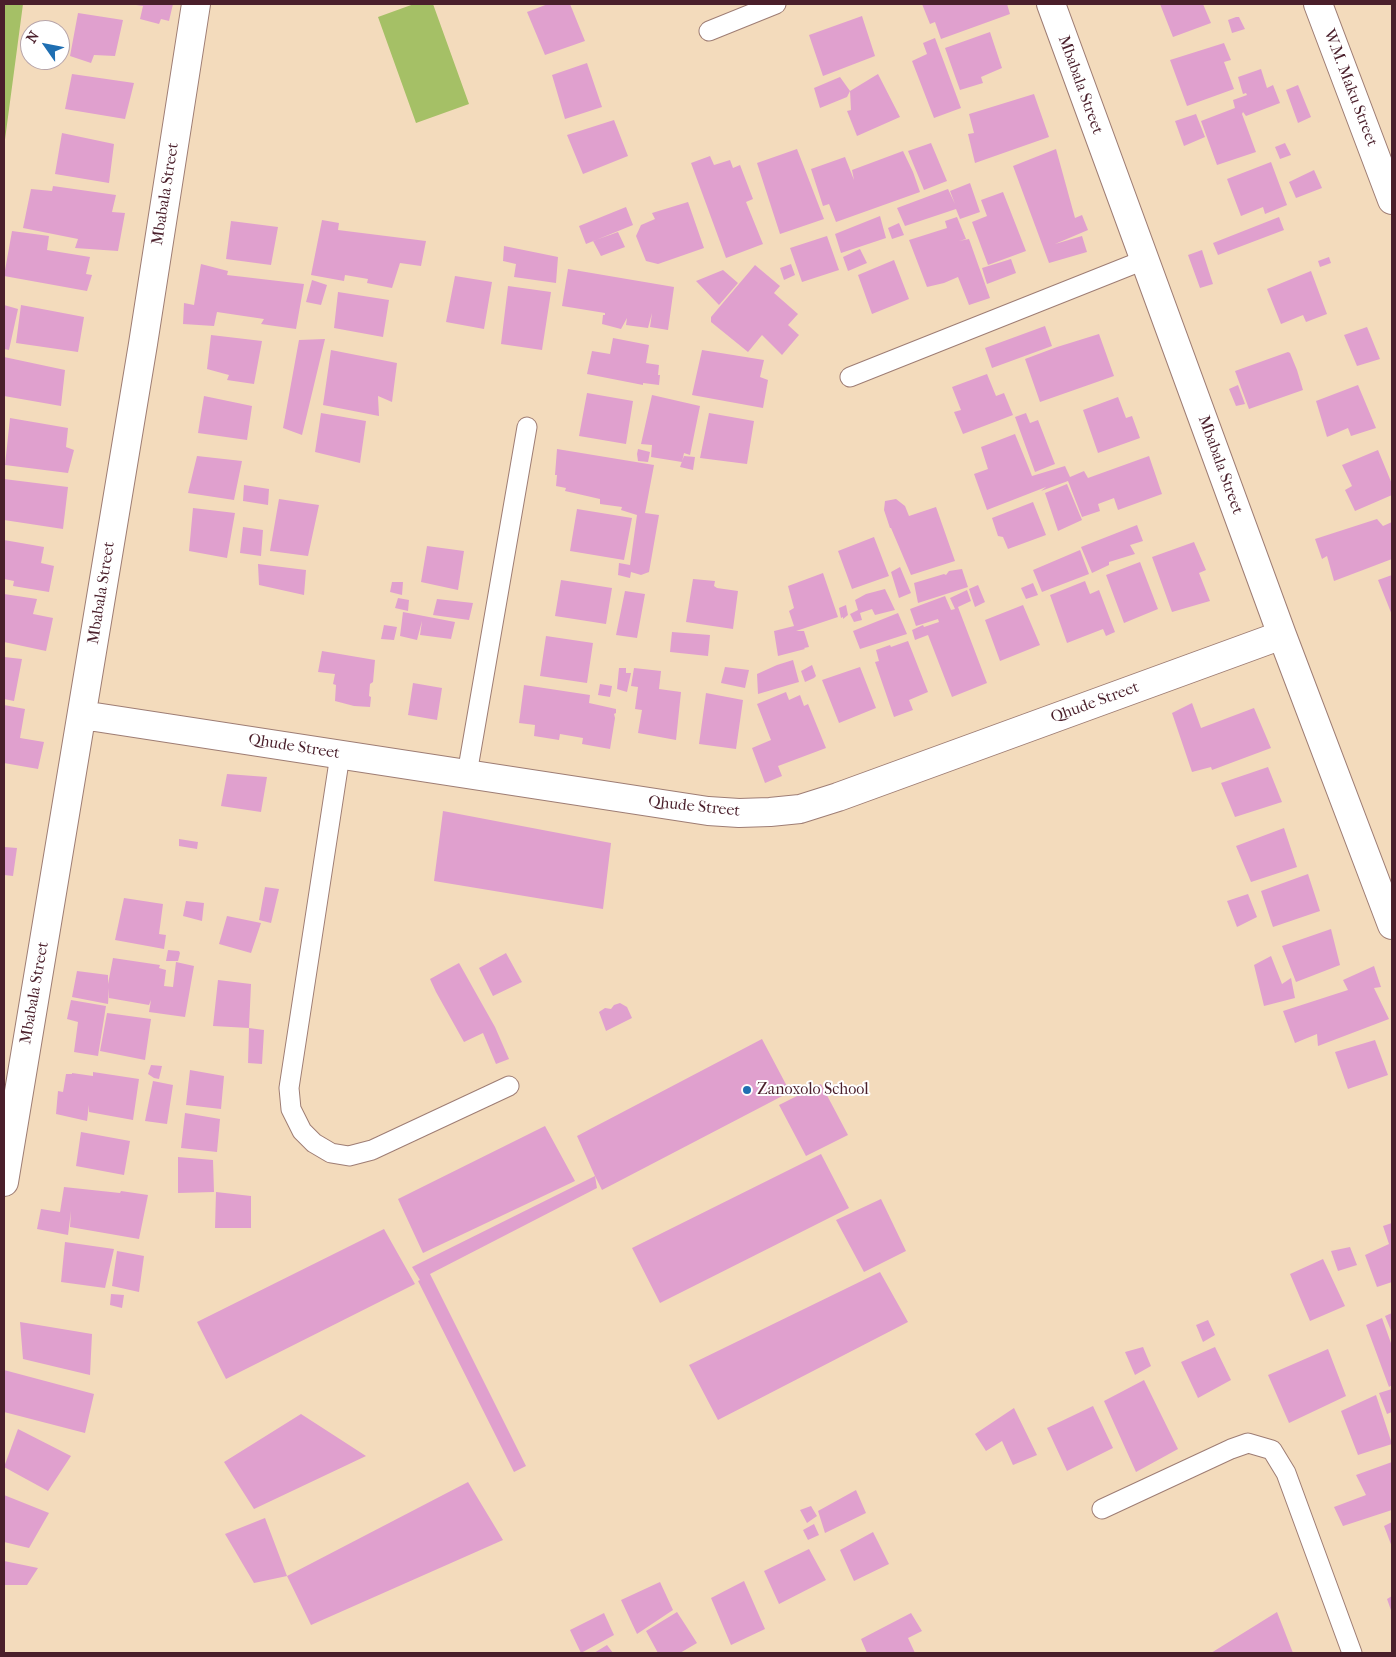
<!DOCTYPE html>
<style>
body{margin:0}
#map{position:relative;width:1396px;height:1657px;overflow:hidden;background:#f3dbbc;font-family:"IM FELL French Canon",serif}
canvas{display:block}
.frame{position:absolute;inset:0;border:5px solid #4a1f2b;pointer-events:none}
.north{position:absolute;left:20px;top:20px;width:50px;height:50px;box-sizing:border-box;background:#fff;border:1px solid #b7a5aa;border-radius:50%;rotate:303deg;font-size:14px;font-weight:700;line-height:20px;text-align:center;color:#4a1f2b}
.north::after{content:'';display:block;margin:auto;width:18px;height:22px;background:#1f6fb2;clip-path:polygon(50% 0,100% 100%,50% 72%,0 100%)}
</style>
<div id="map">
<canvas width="1396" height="1657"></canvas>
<div class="frame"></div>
<div class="north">N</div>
</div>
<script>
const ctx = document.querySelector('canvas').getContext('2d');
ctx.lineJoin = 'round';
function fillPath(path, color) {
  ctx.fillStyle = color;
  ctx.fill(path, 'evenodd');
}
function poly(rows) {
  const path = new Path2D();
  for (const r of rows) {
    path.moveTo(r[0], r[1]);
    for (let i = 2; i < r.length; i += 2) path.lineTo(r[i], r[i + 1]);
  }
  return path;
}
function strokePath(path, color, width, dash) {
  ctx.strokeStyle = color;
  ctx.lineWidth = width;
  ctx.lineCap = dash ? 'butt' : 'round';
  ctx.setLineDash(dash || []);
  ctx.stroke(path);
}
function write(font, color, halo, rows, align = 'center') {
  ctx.font = font + ' "IM FELL French Canon",serif';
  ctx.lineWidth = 4;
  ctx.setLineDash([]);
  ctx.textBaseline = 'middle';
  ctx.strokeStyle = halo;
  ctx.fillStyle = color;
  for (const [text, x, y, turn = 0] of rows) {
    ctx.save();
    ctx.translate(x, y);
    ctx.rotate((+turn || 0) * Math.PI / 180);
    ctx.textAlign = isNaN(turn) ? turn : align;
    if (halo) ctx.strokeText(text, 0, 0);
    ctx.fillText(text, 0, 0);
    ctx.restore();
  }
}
fillPath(poly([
 [4,4,23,4,4,147],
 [414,4,433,4,469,104,416,123,378,17]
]), '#a5c066');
fillPath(poly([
 [136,4,173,4,169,21,161,19,159,24,140,19,143,6,136,5],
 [548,4,570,4,585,41,545,55,527,12],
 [922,4,1007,4,1010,14,941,39,935,22,930,24],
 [1160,4,1203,4,1211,23,1173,37],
 [78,13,123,20,115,56,94,55,91,63,70,56],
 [862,16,875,56,823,76,809,35],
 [1236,17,1239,17,1245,29,1232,33,1228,20],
 [990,32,1002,68,981,77,983,83,960,90,945,48],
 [935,38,961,108,934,118,912,61,927,54,923,43],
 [1224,43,1231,60,1224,62,1234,89,1187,106,1170,60],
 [587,63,602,107,565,119,552,75],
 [1261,69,1267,88,1273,85,1280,103,1246,116,1243,112,1242,114,1256,152,1217,165,1201,121,1235,108,1233,100,1247,95,1246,93,1243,94,1238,77],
 [72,74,134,83,125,119,65,109],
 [878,74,900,117,857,136,847,111,851,110,850,91,847,97,820,108,814,88,840,77,850,91],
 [1298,85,1311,117,1298,123,1286,90],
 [1034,94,1049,137,975,163,968,134,974,133,969,114],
 [1196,114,1205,137,1184,146,1175,121],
 [614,120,628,156,583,174,567,135],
 [62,133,114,144,109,183,55,174],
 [931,143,947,181,924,190,908,151],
 [1285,143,1291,155,1280,159,1275,147],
 [797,149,824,219,780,234,757,163],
 [1056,149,1075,218,1082,215,1088,230,1055,244,1082,236,1087,252,1049,263,1013,166],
 [903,151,913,172,920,192,836,222,829,204,823,206,811,169,845,157,854,180,852,170],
 [710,156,714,165,730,160,733,168,740,165,753,199,746,202,763,244,726,258,691,163],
 [1271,162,1287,205,1265,214,1263,207,1241,216,1227,179],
 [1314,170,1322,188,1296,198,1289,182],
 [970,183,980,212,960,219,956,209,905,226,897,208,948,189,955,204,950,191],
 [53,186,116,195,112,212,125,213,118,251,75,248,78,239,23,228,31,189,52,191],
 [1003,192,1026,251,988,265,972,222,987,216,981,200],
 [688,202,704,248,658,264,646,261,636,236,641,225,655,219,652,213],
 [626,207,633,225,586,244,579,226],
 [880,216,886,238,841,253,835,234],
 [957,217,966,239,959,241,969,239,990,298,969,305,958,277,944,283,927,287,909,240,947,228,945,221],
 [1279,217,1284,230,1218,255,1213,243],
 [322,220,339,223,338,230,426,241,421,266,400,263,392,288,367,283,368,279,345,275,344,281,311,275],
 [231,221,278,227,271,265,226,259],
 [899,223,904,235,892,239,888,228],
 [12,231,49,236,47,250,90,257,86,274,92,275,87,291,4,276],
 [618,232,625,247,601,256,593,241],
 [827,236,839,270,802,282,790,248],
 [504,246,558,257,556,283,514,277,516,264,503,261],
 [860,249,867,263,848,271,843,257],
 [1202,250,1213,284,1200,288,1188,255],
 [1329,257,1331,263,1320,267,1318,261],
 [1011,259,1016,273,987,284,982,268],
 [894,260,909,299,872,314,858,275],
 [201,264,228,271,227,275,304,284,296,329,261,324,264,319,217,312,214,326,183,324,184,303,194,305],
 [791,264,795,275,784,280,780,268],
 [755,265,780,286,774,293,798,314,788,325,799,335,782,355,762,335,748,352,711,322,711,317],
 [568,269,674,287,668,330,650,327,652,313,648,328,626,325,627,318,621,329,602,324,603,315,605,315,605,313,562,306],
 [723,270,738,283,719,305,696,281],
 [1311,271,1327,314,1306,322,1303,315,1281,324,1267,289],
 [455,276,492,282,484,329,446,322],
 [312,280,327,285,321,305,306,302],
 [508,286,551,292,542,350,501,344],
 [338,292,389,300,383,337,334,328],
 [4,305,18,309,9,350,4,349],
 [21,305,84,317,78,352,16,343],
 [1045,326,1052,346,992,368,985,348],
 [1367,327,1380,359,1357,366,1344,335],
 [1099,334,1114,376,1040,402,1025,359,1057,347],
 [211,335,262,341,254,384,227,380,229,375,207,369],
 [613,338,649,345,646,363,659,365,658,375,660,375,659,385,643,383,643,385,587,374,592,351,610,354],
 [325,339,302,435,283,428,299,340],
 [331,350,397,363,392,402,378,396,379,416,323,405],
 [702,350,764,360,760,377,768,380,763,408,692,395],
 [1288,352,1290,353,1297,370,1303,390,1249,409,1235,371],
 [4,357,65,370,61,406,4,396],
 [987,374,996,396,1004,393,1013,415,963,434,954,412,961,410,952,387],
 [1238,385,1245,404,1236,406,1229,389],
 [1358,385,1376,428,1351,436,1348,428,1327,437,1316,401],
 [587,393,633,401,626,444,579,436],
 [652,395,700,406,690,455,684,453,682,462,651,457,652,445,641,444],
 [204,396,252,406,247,440,198,433],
 [1118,397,1126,418,1132,416,1140,438,1098,453,1083,410],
 [321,413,366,421,360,463,315,452],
 [709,413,754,421,747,464,700,458],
 [1026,413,1030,423,1038,420,1055,464,1035,472,1015,417],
 [10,418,68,428,66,447,74,450,68,473,5,465],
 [1015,434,1032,476,1065,466,1070,477,1084,471,1088,478,1149,456,1162,494,1118,510,1114,498,1098,504,1100,511,1082,517,1068,481,1041,491,1046,487,987,510,974,474,988,469,981,447],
 [557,449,654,465,645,513,659,515,649,572,641,575,631,572,630,578,618,575,619,563,630,565,637,515,621,510,622,507,600,504,600,499,565,491,566,488,556,486,557,475,555,475],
 [638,449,650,452,648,462,638,461,637,454],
 [1378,450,1392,484,1392,495,1355,511,1345,490,1352,486,1342,465],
 [197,456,242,461,234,500,188,493],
 [684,456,695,457,693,470,680,467],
 [4,479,68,487,63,529,4,520],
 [1067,484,1082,520,1058,531,1045,493],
 [244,485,269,489,268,505,243,501],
 [279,499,319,505,308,556,270,551],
 [896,499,905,506,909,516,936,507,955,561,911,575,891,528,890,528,884,510,885,501],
 [1033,502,1046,535,1008,549,1003,537,998,536,992,518],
 [193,508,235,513,227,558,189,551],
 [577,509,632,518,624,560,570,551],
 [1377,519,1383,526,1392,522,1392,559,1334,581,1327,556,1322,559,1315,539],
 [1137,525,1143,541,1130,545,1135,554,1109,562,1109,565,1092,573,1081,547],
 [243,527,263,530,261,556,240,553],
 [874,537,889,576,852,589,838,551],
 [4,540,44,547,41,563,54,566,49,592,13,586,14,581,4,579],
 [1194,542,1206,570,1199,573,1210,601,1172,612,1152,557],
 [427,546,464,551,458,590,421,582],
 [1080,550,1089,574,1042,592,1033,570],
 [1140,562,1158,609,1124,623,1106,575],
 [258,564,306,570,304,595,259,585],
 [900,567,911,593,899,598,891,572],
 [962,569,968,587,918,603,914,583,944,574,946,575,949,571],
 [823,573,838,617,796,631,804,631,809,647,804,648,805,649,778,656,774,631,794,626,789,611,794,608,788,586],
 [1392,575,1392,615,1378,580],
 [693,579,715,581,714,586,717,588,738,591,733,629,686,622],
 [561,580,612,588,606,624,555,616],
 [1085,581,1090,594,1099,590,1115,632,1106,636,1103,629,1067,643,1050,595],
 [392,582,403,582,402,595,390,592],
 [1033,583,1038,595,1026,599,1021,588],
 [978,585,985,602,975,607,969,589],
 [885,589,895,610,875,615,872,609,860,613,862,620,854,622,850,614,858,610,855,600,866,594],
 [967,590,971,601,958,607,987,683,952,697,928,635,915,640,912,630,923,625,924,627,939,622,938,619,916,626,910,609,945,596,951,610,955,609,950,598],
 [625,591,645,594,637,638,616,635],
 [4,594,37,599,33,614,53,618,46,651,4,642],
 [398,598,409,600,408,611,395,608],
 [437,599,473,603,469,620,433,615],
 [846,605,848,615,843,619,843,617,841,618,839,608],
 [1023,605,1040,645,1000,661,985,620],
 [403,612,455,622,451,639,420,635,422,621,417,640,400,636],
 [898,613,907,634,860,649,853,631],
 [384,625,397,627,394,640,381,639],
 [672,632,710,635,708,656,670,652],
 [546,636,593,643,587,683,540,676],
 [908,641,928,692,909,700,913,710,894,717,875,662,879,661,876,650,890,645,891,647],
 [322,651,375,660,373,682,370,684,369,696,371,697,370,707,354,706,335,701,336,685,333,684,335,674,318,672],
 [4,657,22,659,14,701,4,699],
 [793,660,799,682,758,694,757,674,777,665],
 [812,665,816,676,814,678,805,682,801,671],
 [725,667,749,670,745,688,721,683],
 [860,667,876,708,839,723,822,680],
 [619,668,626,668,626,673,631,673,627,692,617,689],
 [634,668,661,671,659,689,681,692,676,740,638,733,642,710,635,709,638,687,631,686],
 [413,683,442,688,437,720,408,715],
 [600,684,612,686,610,697,598,695],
 [524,685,590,695,589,703,616,709,616,713,614,714,615,718,610,749,582,744,583,738,560,734,559,740,534,736,535,725,519,723],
 [786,692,789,700,800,695,804,706,808,704,826,748,778,766,782,776,765,783,752,748,771,740,757,704],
 [706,693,743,700,736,749,699,744],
 [1192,703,1201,728,1254,708,1271,748,1212,770,1211,767,1192,772,1172,713],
 [4,705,25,709,20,738,44,742,38,769,4,763],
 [1268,767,1282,802,1235,817,1221,783],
 [227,774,267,777,261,812,221,806],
 [443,811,611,843,603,909,434,881],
 [1284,828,1297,867,1251,882,1236,846],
 [179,839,198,842,197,849,179,846],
 [4,847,17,848,13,876,4,875],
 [1308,874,1320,911,1273,927,1261,891],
 [265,887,279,889,271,923,259,920],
 [1248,894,1257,917,1237,927,1227,901],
 [124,898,163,904,159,934,166,935,164,949,115,940],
 [186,901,204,903,202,921,183,916],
 [227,916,261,923,251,953,219,944],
 [1331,929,1340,965,1296,982,1282,946],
 [168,950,179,951,180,953,178,961,166,961],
 [506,953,522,982,493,996,479,968],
 [1271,956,1282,984,1291,978,1295,998,1264,1006,1254,965],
 [113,958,160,965,159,968,166,970,164,986,173,987,176,962,194,966,185,1017,149,1012,151,1000,149,1005,109,998,109,988,108,1004,72,997,77,971,108,975,108,984],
 [459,963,495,1027,509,1059,496,1064,483,1033,464,1042,436,992,430,979],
 [1374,966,1381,987,1374,988,1389,1019,1318,1046,1317,1034,1295,1043,1283,1011,1348,990,1343,980],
 [218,980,251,984,249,1028,213,1026],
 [71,1000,106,1006,98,1056,74,1052,78,1022,67,1019],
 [620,1003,627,1007,632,1018,606,1031,599,1012,605,1008,611,1009,614,1005],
 [107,1013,151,1019,145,1060,100,1051],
 [249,1028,264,1030,262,1064,248,1063],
 [762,1039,790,1092,602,1190,595,1176,597,1188,430,1274,526,1466,514,1472,418,1281,420,1280,412,1267,595,1176,577,1136],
 [1375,1040,1388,1075,1348,1089,1335,1052],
 [151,1065,162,1066,159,1079,154,1078,148,1074],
 [190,1070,224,1076,221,1109,186,1105],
 [93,1072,139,1079,133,1120,89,1112,89,1105,87,1121,56,1114,58,1091,63,1092,66,1074,72,1074,72,1073,93,1076],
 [153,1081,173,1085,167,1124,145,1121],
 [821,1084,848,1135,806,1156,779,1105],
 [185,1113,220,1119,217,1152,181,1148],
 [545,1126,575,1181,423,1253,398,1199],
 [81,1132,130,1141,124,1175,76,1166],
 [821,1154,849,1208,660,1303,632,1248],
 [178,1157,213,1160,214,1192,178,1193],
 [64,1187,120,1193,121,1191,148,1195,139,1239,70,1227,71,1211,68,1235,37,1229,41,1209,60,1212],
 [216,1192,251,1196,251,1228,215,1228],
 [881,1199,906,1251,864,1272,836,1220],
 [1392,1223,1392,1282,1377,1287,1365,1255,1389,1244,1383,1226],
 [384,1229,415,1284,226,1379,197,1322],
 [65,1242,114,1249,105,1288,61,1282],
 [1350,1247,1357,1265,1338,1271,1331,1251],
 [117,1251,144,1256,139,1292,112,1286],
 [1323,1259,1345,1306,1310,1321,1290,1274],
 [880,1272,908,1322,718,1420,689,1365],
 [111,1294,124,1295,122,1308,110,1305],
 [1392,1313,1392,1333,1385,1316],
 [1382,1318,1392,1346,1392,1385,1389,1387,1366,1325],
 [1208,1320,1215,1335,1203,1342,1196,1325],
 [20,1322,92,1334,90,1375,23,1359],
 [1143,1347,1151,1366,1135,1375,1125,1352],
 [1215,1347,1231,1380,1198,1398,1181,1362],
 [1328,1349,1346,1396,1289,1423,1268,1375],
 [4,1370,94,1394,85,1433,4,1412],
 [1144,1380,1178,1449,1136,1472,1104,1401],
 [1392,1389,1392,1412,1387,1414,1379,1393],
 [1376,1395,1392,1444,1358,1455,1341,1411],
 [1093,1406,1113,1448,1067,1471,1047,1428],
 [1014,1408,1037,1455,1013,1465,1002,1441,986,1451,975,1434],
 [301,1414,366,1456,254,1509,224,1462],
 [18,1429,71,1456,48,1491,4,1467],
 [1392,1462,1392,1510,1343,1526,1334,1507,1366,1495,1356,1475],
 [468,1482,503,1540,311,1625,287,1576],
 [856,1490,866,1513,825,1533,818,1511],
 [4,1495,49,1513,29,1548,4,1542],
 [811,1506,817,1516,807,1523,800,1510],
 [265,1518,287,1576,254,1583,225,1534],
 [1392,1522,1392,1547,1384,1526],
 [814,1524,819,1535,808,1540,803,1530],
 [873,1532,889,1564,854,1581,840,1550],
 [809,1549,826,1580,779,1604,764,1571],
 [4,1561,38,1568,27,1585,4,1585],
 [744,1581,765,1629,731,1645,711,1598],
 [660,1582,673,1610,637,1634,621,1600],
 [1392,1596,1392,1613,1387,1599],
 [677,1612,697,1643,680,1653,658,1653,646,1631],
 [1277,1612,1293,1653,1211,1653],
 [604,1613,614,1635,581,1653,570,1630],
 [911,1613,922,1631,908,1638,915,1653,867,1653,861,1639],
 [607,1645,613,1653,594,1653]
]), '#e0a0ce');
const lane = poly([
 [709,31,776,4],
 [850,377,1144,260],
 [340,755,289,1088,291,1109,302,1131,314,1143,331,1153,349,1156,372,1150,509,1086],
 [467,774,527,427],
 [1102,1509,1231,1449,1248,1443,1272,1450,1286,1473,1352,1653]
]);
const street = poly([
 [1051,4,1282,635,1392,925],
 [82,715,708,811,739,813,770,812,800,809,838,797,1282,635],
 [4,1182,143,344,196,4]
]);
const secondary = poly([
 [1318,4,1392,200]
]);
strokePath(lane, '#9e7d74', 21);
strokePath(street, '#9e7d74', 30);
strokePath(secondary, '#9e7d74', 30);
strokePath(lane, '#fff', 19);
strokePath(street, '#fff', 28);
strokePath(secondary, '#fff', 28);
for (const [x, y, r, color] of [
 [747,1090,5,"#1f6fb2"]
]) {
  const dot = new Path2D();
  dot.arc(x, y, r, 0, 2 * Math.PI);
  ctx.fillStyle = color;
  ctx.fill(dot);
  strokePath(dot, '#fff', 2);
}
write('16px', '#4a1f2b', '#fff', [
 ["Mbabala Street",1080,85,70],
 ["W.M. Maku Street",1350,88,69],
 ["Mbabala Street",166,194,-81],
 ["Mbabala Street",1220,465,70],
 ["Mbabala Street",102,593,-81],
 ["Qhude Street",1095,703,-20],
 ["Qhude Street",294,747,9],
 ["Qhude Street",694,807,6],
 ["Mbabala Street",35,993,-80]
]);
write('16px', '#4a1f2b', '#fff', [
 ["Zanoxolo School",757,1090]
], 'left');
</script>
